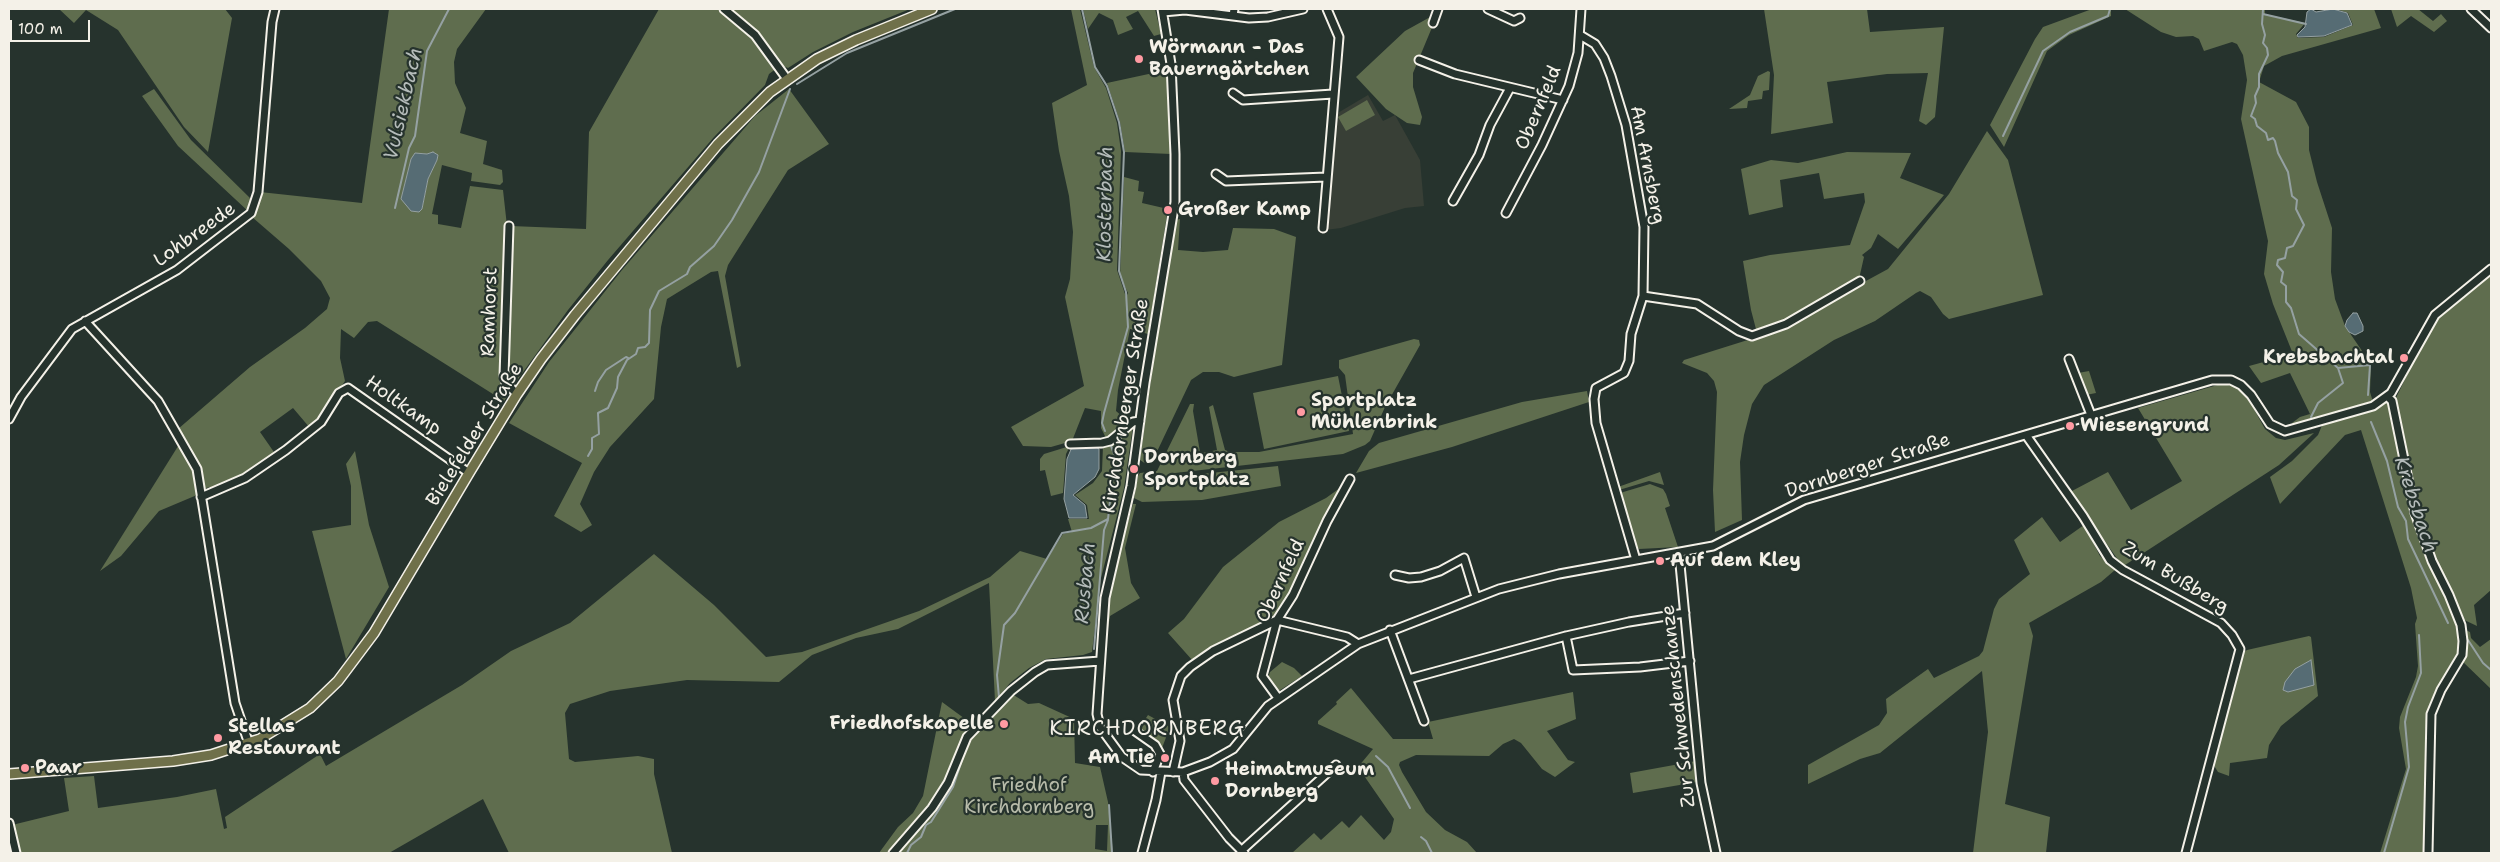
<!DOCTYPE html>
<meta charset="utf-8">
<style>
body{margin:0}
#map{position:relative;width:2500px;height:862px;overflow:hidden;background:#26332d;font-family:"Shantell Sans",sans-serif}
canvas{display:block}
.frame{position:absolute;inset:0;border:10px solid #f4f1e8;pointer-events:none}
.scale{position:absolute;left:10px;top:20px;width:80px;height:22px;box-sizing:border-box;border:2px solid #f4f1e8;border-top:0;padding-left:6px;font-size:15px;line-height:18px;white-space:nowrap;color:#f4f1e8;-webkit-text-stroke:4px #26332d;paint-order:stroke}
</style>
<div id="map">
<canvas width="2500" height="862"></canvas>
<div class="frame"></div>
<div class="scale">100 m</div>
</div>
<script>
const ctx = document.querySelector('canvas').getContext('2d');
ctx.lineJoin = 'round';
function fillPath(path, color) {
  ctx.fillStyle = color;
  ctx.fill(path, 'evenodd');
}
function poly(rows) {
  const path = new Path2D();
  for (const r of rows) {
    path.moveTo(r[0], r[1]);
    for (let i = 2; i < r.length; i += 2) path.lineTo(r[i], r[i + 1]);
  }
  return path;
}
function strokePath(path, color, width, dash) {
  ctx.strokeStyle = color;
  ctx.lineWidth = width;
  ctx.lineCap = dash ? 'butt' : 'round';
  ctx.setLineDash(dash || []);
  ctx.stroke(path);
}
function write(font, color, halo, rows, align = 'center') {
  ctx.font = font + ' "Shantell Sans",sans-serif';
  ctx.lineWidth = 4.5;
  ctx.setLineDash([]);
  ctx.textBaseline = 'middle';
  ctx.strokeStyle = halo;
  ctx.fillStyle = color;
  for (const [text, x, y, turn = 0] of rows) {
    ctx.save();
    ctx.translate(x, y);
    ctx.rotate((+turn || 0) * Math.PI / 180);
    ctx.textAlign = isNaN(turn) ? turn : align;
    if (halo) ctx.strokeText(text, 0, 0);
    ctx.fillText(text, 0, 0);
    ctx.restore();
  }
}
fillPath(poly([
 [1368,95,1383,121,1395,115,1420,160,1424,206,1405,208,1341,228,1325,230,1336,114]
]), '#383f36');
fillPath(poly([
 [59,9,225,9,232,18,208,152,184,127,118,30,86,10,74,23],
 [389,9,486,9,457,49,454,62,455,83,466,108,460,133,487,141,483,164,502,170,503,182,500,185,471,181,472,173,442,165,432,214,438,215,438,224,461,228,470,186,503,190,507,226,505,385,510,392,504,401,377,321,368,322,354,338,341,329,340,358,345,381,319,420,310,428,293,408,260,432,276,455,244,477,212,490,210,487,203,489,178,429,250,367,305,328,327,309,330,298,321,281,289,249,252,217,257,207,260,192,362,203],
 [422,153,437,160,428,179,422,209,401,199,411,159],
 [659,9,910,9,853,32,813,52,788,68,781,65,769,74,765,85,714,137,608,260,568,310,513,386,506,376,511,226,586,229,589,132],
 [1071,9,1080,9,1094,67,1106,88,1117,123,1121,151,1117,270,1126,297,1128,293,1120,276,1124,177,1139,181,1138,191,1144,192,1142,203,1168,209,1148,334,1130,329,1118,390,1116,411,1130,423,1107,440,1101,428,1101,411,1085,408,1072,441,1051,447,1023,446,1011,427,1084,386,1065,297,1070,279,1073,232,1069,196,1059,151,1052,103,1087,85],
 [1083,9,1155,9,1161,34,1154,36,1138,11,1126,17,1133,29,1118,35,1113,20,1099,13,1088,29],
 [1764,9,1867,9,1870,32,1944,27,1935,117,1926,125,1919,121,1928,73,1887,74,1827,82,1833,123,1771,134,1774,75],
 [2092,9,2111,9,2111,16,2069,35,2047,51,2004,147,1990,125,2035,39,2043,27],
 [2125,9,2265,9,2265,14,2305,23,2296,34,2298,38,2324,37,2353,25,2348,13,2336,9,2374,9,2381,28,2282,56,2264,66,2259,82,2296,102,2309,127,2309,150,2317,182,2332,228,2331,272,2335,299,2345,326,2371,364,2370,392,2373,402,2294,427,2292,423,2300,417,2310,414,2290,373,2261,383,2249,366,2293,354,2273,304,2264,274,2268,241,2241,119,2247,80,2243,55,2237,44,2232,42,2204,51,2199,39,2193,36,2176,37,2161,32],
 [2391,9,2418,9,2433,21,2441,14,2447,21,2434,32,2411,16,2397,27],
 [1432,16,1430,24,1433,25,1413,73,1413,87,1422,117,1420,125,1407,123,1386,109,1356,77,1405,31],
 [1167,70,1171,154,1125,152,1120,122,1107,83],
 [1768,71,1770,72,1769,90,1763,91,1762,99,1748,101,1747,108,1729,109,1750,95,1758,76],
 [154,89,191,140,249,197,253,202,249,212,178,146,142,96],
 [789,89,829,144,788,170,728,265,725,276,741,366,737,368,718,271,711,272,667,299,661,327,654,399,610,447,594,472,580,504,592,525,581,532,554,516,582,463,509,423,549,362,622,270,755,116],
 [1367,100,1375,115,1346,131,1338,117],
 [1987,131,2008,160,2043,295,1949,319,1943,314,1931,297,1920,291,1916,293,1875,321,1834,340,1764,385,1752,404,1744,435,1740,462,1742,520,1715,532,1713,490,1717,392,1714,381,1707,373,1682,363,1684,360,1770,333,1888,269,1949,194],
 [1847,152,1911,153,1900,178,1944,195,1898,249,1878,234,1871,248,1862,255,1864,257,1859,279,1786,321,1757,333,1751,310,1743,261,1770,255,1850,245,1865,202,1864,193,1824,199,1819,173,1780,180,1783,207,1749,215,1741,169,1771,160,1798,163],
 [1180,219,1178,250,1203,252,1228,250,1233,228,1274,229,1296,237,1282,365,1234,377,1219,372,1203,372,1191,380,1153,460,1146,464,1140,460,1154,356,1176,220],
 [2491,275,2491,590,2474,605,2477,626,2460,618,2420,527,2394,402,2428,332,2437,319],
 [1414,339,1419,340,1420,345,1385,407,1370,441,1365,445,1343,454,1175,473,1172,477,1278,466,1281,486,1202,500,1142,502,1134,498,1138,476,1140,473,1157,471,1190,404,1194,404,1193,411,1200,452,1202,453,1217,450,1209,407,1213,405,1225,450,1230,452,1259,452,1353,434,1345,375,1339,368,1339,360],
 [2089,371,2096,393,2086,395,2078,373],
 [1338,376,1349,431,1264,449,1253,393],
 [2221,384,2234,386,2245,393,2265,429,2276,438,2285,440,2314,433,2279,465,2125,565,2121,564,2070,492,2108,472,2131,510,2182,481,2138,408],
 [1587,391,1589,402,1452,447,1356,473,1369,451,1379,443,1522,402],
 [2388,402,2410,503,2459,624,2461,640,2460,657,2431,704,2425,733,2427,853,2380,853,2406,769,2399,728,2400,717,2416,677,2418,666,2415,624,2417,618,2411,588,2361,430,2345,435,2280,504,2270,477,2292,461,2318,435,2323,423,2377,408],
 [1133,426,1124,488,1101,578,1092,652,1083,655,1046,659,1029,668,1010,683,995,701,989,583,898,629,856,638,812,655,779,682,687,680,610,691,570,704,565,713,569,759,575,762,638,756,654,759,654,774,672,853,509,853,483,799,389,853,19,853,12,825,69,811,64,778,94,776,98,808,177,797,216,789,224,829,227,828,225,817,320,754,326,766,462,685,511,651,570,623,654,554,714,605,766,657,802,652,919,611,990,577,1020,551,1047,559,1063,534,1072,532,1068,519,1089,519,1087,505,1075,495,1093,483,1102,471,1103,446],
 [180,443,194,469,197,495,159,511,121,556,100,571],
 [1070,446,1066,454,1063,493,1051,496,1045,470,1040,471,1040,459,1044,454],
 [355,451,369,525,389,587,346,659,312,531,351,525,351,486,346,464],
 [1660,472,1664,485,1649,481,1619,490,1618,487],
 [1650,484,1663,489,1666,494,1670,506,1665,508,1678,547,1639,549,1636,546,1620,493],
 [1344,485,1294,590,1276,617,1193,661,1168,633,1184,619,1223,567,1279,522,1326,498],
 [1133,504,1136,504,1125,548,1131,583,1140,598,1110,616,1104,654,1106,616,1114,572],
 [2042,517,2060,542,2084,525,2100,556,2115,570,2101,582,2029,623,2033,636,2005,804,2050,817,2046,853,1973,853,1988,732,1982,671,1880,753,1860,759,1808,784,1808,765,1879,725,1887,713,1886,699,1928,669,1934,678,1979,656,1983,651,1994,609,1999,599,2030,574,2014,540],
 [2463,629,2470,632,2471,638,2480,647,2491,639,2491,689,2462,661,2466,644],
 [2309,636,2311,637,2318,696,2281,726,2269,745,2267,758,2230,763,2229,776,2218,772,2213,764,2241,654,2247,650],
 [1282,662,1294,668,1302,676,1277,692,1268,678,1270,672],
 [1351,688,1393,739,1433,739,1428,722,1573,692,1576,719,1547,731,1568,760,1575,762,1555,777,1542,769,1521,743,1514,739,1503,744,1489,756,1416,755,1400,762,1399,765,1402,772,1426,812,1445,830,1467,842,1477,853,1292,853,1314,833,1321,840,1342,821,1349,828,1361,815,1384,840,1391,832,1394,819,1358,767,1373,749,1318,724,1318,721,1337,704,1336,702],
 [1012,694,1028,704,1039,703,1074,719,1075,763,1100,767,1108,802,1113,853,896,853,934,809,974,731],
 [1096,825,1108,825,1107,851,1095,849],
 [942,702,972,724,963,735,943,784,929,806,889,853,879,853,898,827,913,813,923,796],
 [1148,715,1170,727,1162,748,1157,745,1157,741,1141,732,1143,725,1142,724],
 [1696,761,1697,782,1633,793,1630,773]
]), '#5f6d4e');
const water = poly([
 [2311,9,2316,12,2333,9,2347,13,2352,25,2324,36,2298,37,2297,35,2305,27,2307,12,2311,9],
 [433,152,438,155,437,160,428,179,422,209,419,212,411,211,401,199,411,159,415,153,427,154,433,152],
 [2353,313,2357,313,2363,326,2363,331,2355,335,2349,332,2345,326,2347,320,2353,313],
 [1072,447,1096,447,1099,449,1099,469,1095,477,1073,495,1085,505,1087,518,1069,518,1064,499,1067,459,1072,447],
 [2311,660,2314,685,2288,692,2283,690,2285,682,2295,669,2311,660]
]);
fillPath(water, '#566c74');
strokePath(water, '#95a1a2', 1);
strokePath(poly([
 [1082,9,1095,67,1107,86,1119,122,1124,152,1119,271,1126,292,1128,327,1104,413,1102,423,1105,431],
 [2263,9,2262,24,2265,35,2263,43,2267,48,2268,55,2259,74,2259,87,2255,96,2256,103,2251,116,2255,119,2257,126,2266,133,2268,140,2273,138,2275,141,2278,153,2288,172,2292,196,2297,200,2296,209,2304,225,2293,246,2287,248,2285,258,2278,260,2277,265,2283,272,2281,282,2286,286,2286,302,2291,308,2299,334,2338,368,2370,365,2368,395],
 [2263,14,2306,24],
 [797,84,847,53,955,9],
 [2003,136,2043,51,2070,32,2108,16,2110,9],
 [395,208,409,148,415,136,427,51,449,9],
 [595,391,598,382,606,370,626,357,628,358],
 [2311,417,2318,403,2343,383,2338,368],
 [2371,422,2387,461,2398,507,2406,521,2408,539,2448,623],
 [588,456,592,449,592,438,599,434,598,413,608,408,617,388,618,377,627,360,636,354,638,348,645,347,649,343,650,310,659,291,687,274,690,267,714,246,732,220,759,172,790,89],
 [197,490,203,529],
 [2468,640,2483,663,2491,670],
 [1094,649,1104,530,1108,520],
 [999,697,997,675,1004,625,1015,613,1062,533,1091,528,1108,519,1115,457,1111,446],
 [1376,756,1388,767,1410,808],
 [1109,805,1112,853],
 [1421,837,1426,841,1432,853],
 [907,853,911,845,921,837,926,825,931,822,953,787,966,748],
 [2384,853,2409,767,2405,722,2408,707,2421,673,2419,635]
]), '#95a1a2', 2);
const minor = poly([
 [724,9,755,35,787,79],
 [1162,9,1171,64,1175,154,1175,202,1145,383,1131,486,1105,598,1097,714,1100,727,1122,757,1141,770,1183,772,1210,762,1233,749,1268,706,1358,644,1499,589,1559,574,1713,546,1804,500,2212,380,2231,380,2241,385,2251,395,2270,424,2285,431,2373,406,2391,393,2435,315,2491,269],
 [1488,9,1514,21,1520,18],
 [2471,9,2491,28],
 [1163,12,1185,10,1249,18,1268,17,1303,9],
 [1233,16,1234,9],
 [1433,23,1438,9],
 [1580,35,1595,44,1604,58,1611,76,1626,125,1644,227,1643,296,1631,334,1629,361,1624,373,1596,388,1594,399,1596,423,1636,560],
 [1419,60,1455,74,1563,100],
 [1233,93,1243,100,1333,94],
 [1216,174,1226,181,1326,177],
 [1453,201,1479,155,1490,125,1510,88],
 [1506,213,1542,145,1569,86,1578,53,1581,9],
 [509,226,504,376,506,383,517,394],
 [1323,228,1339,37,1327,9],
 [1643,296,1697,304,1739,331,1752,336,1786,324,1860,281],
 [85,321,158,401,197,469,235,703,249,744],
 [2069,359,2091,415],
 [2388,397,2392,401,2415,513,2432,561,2449,595,2461,625,2463,641,2462,655,2441,690,2431,714,2428,853],
 [9,419,21,397,72,329,177,270,251,213,258,192,272,22,275,9],
 [2026,435,2083,516,2110,560,2123,570,2221,623,2232,635,2240,649,2186,853],
 [1070,444,1102,443,1110,441,1133,422,1140,421],
 [201,497,245,478,286,450,321,422,339,393,348,388,469,473],
 [1679,554,1701,783,1716,853],
 [1395,575,1409,578,1421,577,1440,571,1464,558,1476,597],
 [1390,630,1424,721],
 [1566,636,1573,670,1640,667,1690,661],
 [1409,679,1566,636,1629,622,1685,613],
 [1278,698,1262,676,1277,620,1293,595,1327,521,1350,479],
 [1135,731,1155,745,1160,754,1153,772],
 [1173,772,1180,741,1173,700,1181,676,1190,667,1213,651,1277,620,1347,637,1358,644],
 [1183,772,1184,780,1229,838,1244,853],
 [9,823,16,853],
 [1241,851,1336,765],
 [893,853,932,808,948,783,967,737,1011,691,1035,672,1047,665,1100,661],
 [1142,853,1156,800,1161,772]
]);
const major = poly([
 [9,774,173,761,211,755,260,739,310,708,338,681,374,633,469,473,517,394,541,359,575,315,718,144,770,92,817,59,856,40,932,9]
]);
strokePath(minor, '#f4f1e8', 11);
strokePath(major, '#f4f1e8', 12);
strokePath(minor, '#26332d', 7);
strokePath(major, '#6f704a', 9);
for (const [x, y, r, color] of [
 [1139,59,5,"#ff9aa2"],
 [1168,210,5,"#ff9aa2"],
 [2404,358,5,"#ff9aa2"],
 [1301,412,5,"#ff9aa2"],
 [2070,426,5,"#ff9aa2"],
 [1134,469,5,"#ff9aa2"],
 [1660,561,5,"#ff9aa2"],
 [1004,724,5,"#ff9aa2"],
 [218,738,5,"#ff9aa2"],
 [1165,758,5,"#ff9aa2"],
 [25,768,5,"#ff9aa2"],
 [1215,781,5,"#ff9aa2"]
]) {
  const dot = new Path2D();
  dot.arc(x, y, r, 0, 2 * Math.PI);
  ctx.fillStyle = color;
  ctx.fill(dot);
  strokePath(dot, '#26332d', 2);
}
write('bold 19px', '#f4f1e8', '#26332d', [
 ["Wörmann - Das",1149,48],
 ["Bauerngärtchen",1149,70],
 ["Großer Kamp",1178,210],
 ["Krebsbachtal",2394,358,"right"],
 ["Sportplatz",1311,401],
 ["Mühlenbrink",1311,423],
 ["Wiesengrund",2080,426],
 ["Dornberg",1144,458],
 ["Sportplatz",1144,480],
 ["Auf dem Kley",1670,561],
 ["Friedhofskapelle",994,724,"right"],
 ["Stellas",228,727],
 ["Restaurant",228,749],
 ["Am Tie",1155,758,"right"],
 ["Paar",35,768],
 ["Heimatmuseum",1225,770],
 ["Dornberg",1225,792]
], 'left');
write('19px', '#f4f1e8', '#26332d', [
 ["Obernfeld",1539,108,-67],
 ["Am Arnsberg",1647,165,79],
 ["Lohbreede",195,235,-36],
 ["Ramhorst",490,312,-88],
 ["Holtkamp",403,406,35],
 ["Kirchdornberger Straße",1126,406,-81],
 ["Bielefelder Straße",475,435,-58],
 ["Dornberger Straße",1868,466,-18],
 ["Zum Bußberg",2175,578,31],
 ["Obernfeld",1281,581,-65],
 ["Zur Schwedenschanze",1679,706,-96]
]);
write('19px', '#b8bcaa', '#26332d', [
 ["Friedhof",1029,786],
 ["Kirchdornberg",1029,808]
]);
write('italic 20px', '#b5bcba', '#26332d', [
 ["Vulsiekbach",404,104,-77],
 ["Klosterbach",1106,204,-89],
 ["Krebsbach",2415,505,72],
 ["Rusbach",1086,583,-85]
]);
ctx.letterSpacing = '1px';
write('21px', '#f4f1e8', '#26332d', [
 ["KIRCHDORNBERG",1147,730]
]);
ctx.letterSpacing = '0px';
</script>
